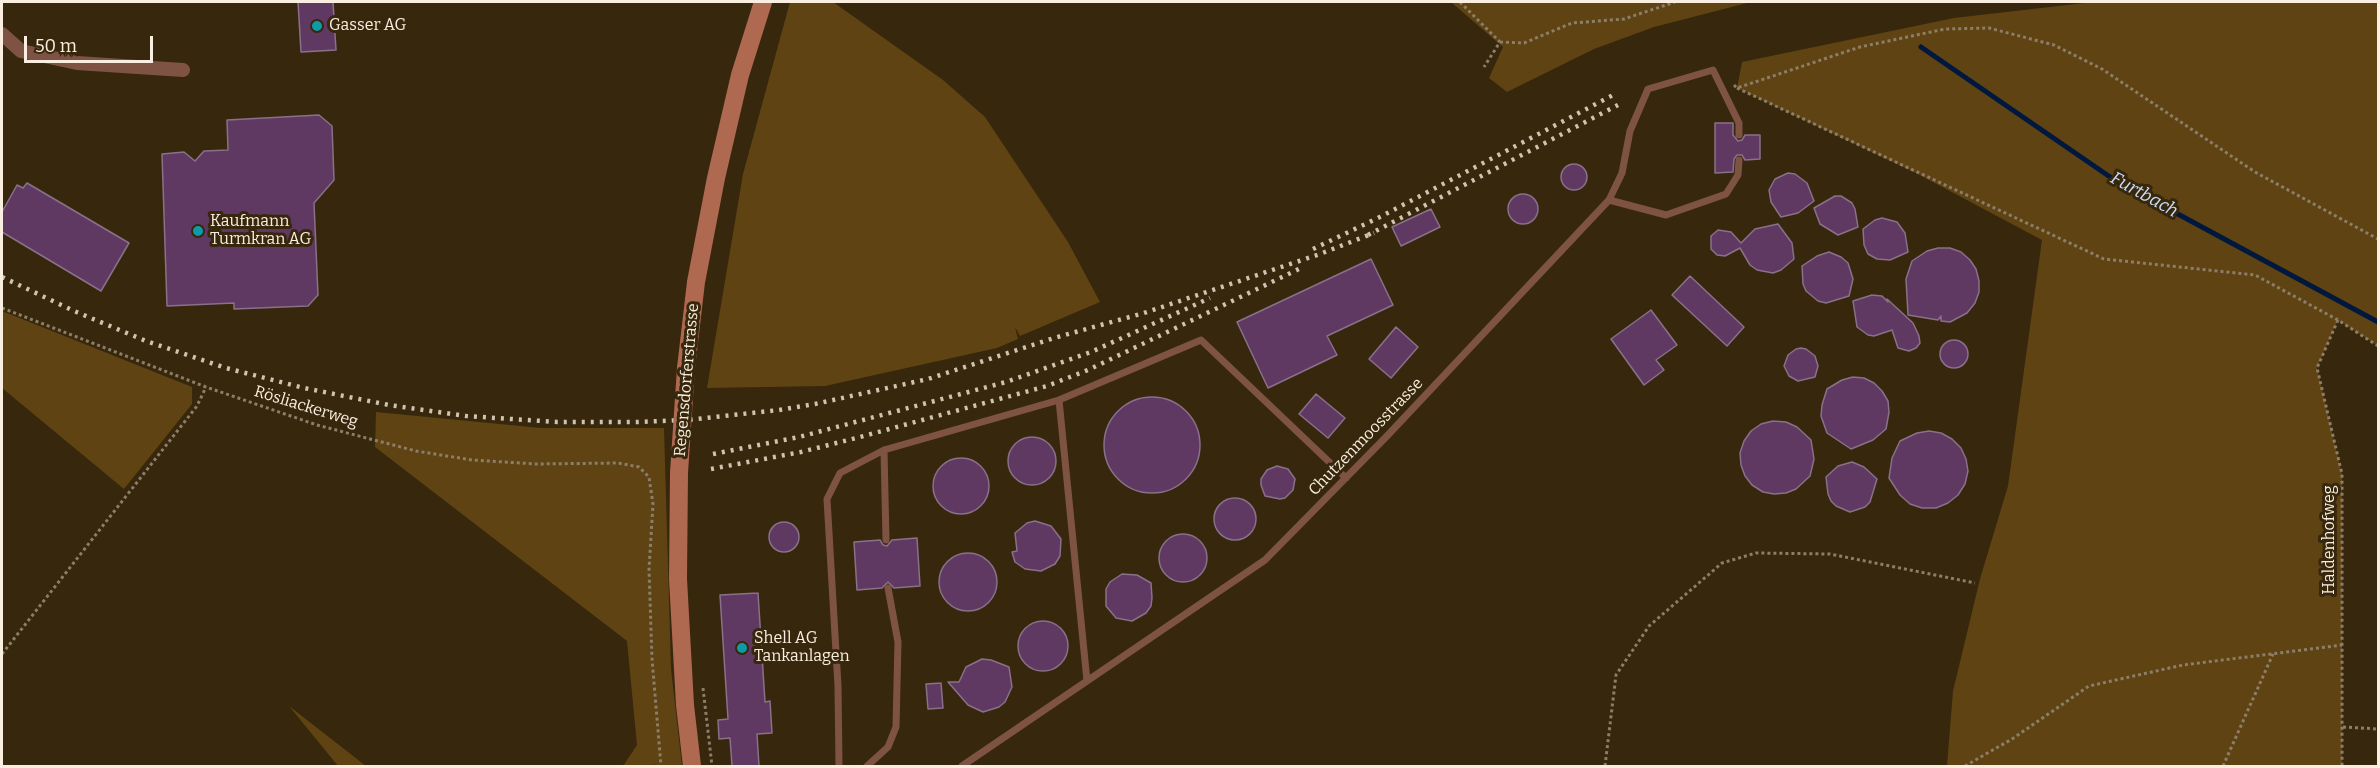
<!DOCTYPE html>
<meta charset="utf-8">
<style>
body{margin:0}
#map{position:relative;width:2380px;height:768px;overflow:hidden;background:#37270d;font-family:Bitter,serif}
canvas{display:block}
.frame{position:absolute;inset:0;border:3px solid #f9eedf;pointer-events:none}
.scale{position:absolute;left:24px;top:36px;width:129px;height:27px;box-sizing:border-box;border:3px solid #f9eedf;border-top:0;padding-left:8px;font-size:18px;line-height:21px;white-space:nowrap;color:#f9eedf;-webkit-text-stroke:4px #37270d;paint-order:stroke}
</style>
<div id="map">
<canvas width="2380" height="768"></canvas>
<div class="frame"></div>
<div class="scale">50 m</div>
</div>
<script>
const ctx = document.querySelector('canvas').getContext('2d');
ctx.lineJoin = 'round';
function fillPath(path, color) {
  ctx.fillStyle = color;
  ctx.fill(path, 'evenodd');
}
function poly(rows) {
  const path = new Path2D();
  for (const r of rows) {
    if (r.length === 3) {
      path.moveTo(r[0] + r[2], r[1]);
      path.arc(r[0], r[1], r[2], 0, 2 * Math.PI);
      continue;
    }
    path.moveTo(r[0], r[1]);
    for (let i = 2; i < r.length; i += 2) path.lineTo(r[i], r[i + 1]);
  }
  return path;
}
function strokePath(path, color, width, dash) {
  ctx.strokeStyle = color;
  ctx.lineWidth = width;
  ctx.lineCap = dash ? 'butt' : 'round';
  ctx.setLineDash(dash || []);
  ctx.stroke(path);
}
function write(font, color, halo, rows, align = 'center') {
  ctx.font = font + ' Bitter,serif';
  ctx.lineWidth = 6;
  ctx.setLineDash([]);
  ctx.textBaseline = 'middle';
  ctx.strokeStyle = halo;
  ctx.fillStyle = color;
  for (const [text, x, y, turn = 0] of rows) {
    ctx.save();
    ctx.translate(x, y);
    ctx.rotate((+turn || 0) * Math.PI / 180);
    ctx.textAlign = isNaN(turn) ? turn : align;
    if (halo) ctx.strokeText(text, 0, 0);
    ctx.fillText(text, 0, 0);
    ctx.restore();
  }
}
fillPath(poly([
 [790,2,833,2,943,80,985,117,1068,242,1100,302,1020,336,1015,327,1018,339,997,348,825,386,707,388,743,174],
 [1451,2,1751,2,1654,27,1594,49,1507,92,1489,78,1503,47],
 [2093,2,2378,2,2378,346,2338,320,2317,368,2342,474,2342,766,1947,766,1953,691,1980,579,2008,486,2042,240,1916,173,1737,88,1742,62,1954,18],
 [2,311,192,387,192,404,124,489,2,388],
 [376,412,541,428,664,428,671,669,682,766,657,766,654,764,654,766,623,766,637,745,627,641,375,447],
 [289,706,366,766,338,766]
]), '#5f4313');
strokePath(poly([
 [1921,47,2113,179,2378,322]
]), '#00183e', 5);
const building = poly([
 [298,2,333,2,336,50,301,52,298,2],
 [319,115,332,126,334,180,314,203,318,295,308,306,234,309,234,303,167,306,162,154,184,152,195,161,204,151,228,150,227,120,319,115],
 [1715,123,1733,123,1733,135,1738,141,1742,140,1745,135,1760,135,1760,159,1745,160,1742,155,1737,155,1734,159,1733,172,1715,173,1715,123],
 [1574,177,13],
 [1788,173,1795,174,1807,183,1814,201,1798,213,1781,217,1771,202,1769,190,1775,179,1788,173],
 [27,183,129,243,101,291,2,232,2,212,17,185,23,188,27,183],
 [1523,209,15],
 [1835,196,1841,196,1852,203,1855,209,1858,227,1838,235,1820,224,1814,208,1835,196],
 [1431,209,1440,227,1401,246,1392,227,1431,209],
 [1882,218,1897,222,1905,233,1908,252,1890,260,1877,259,1868,254,1864,245,1863,229,1875,220,1882,218],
 [1778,224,1792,243,1794,259,1781,270,1773,273,1757,270,1750,265,1740,248,1725,256,1717,255,1711,249,1711,236,1718,230,1731,232,1741,243,1755,229,1778,224],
 [1938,248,1950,248,1961,252,1970,260,1976,269,1979,281,1979,292,1975,303,1967,313,1950,322,1941,321,1941,316,1938,320,1908,315,1906,279,1912,261,1927,251,1938,248],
 [1829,252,1841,257,1848,263,1853,279,1849,296,1826,303,1818,301,1806,291,1803,284,1802,266,1817,256,1829,252],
 [1371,259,1393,305,1327,336,1337,355,1268,388,1237,322,1371,259],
 [1690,276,1744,327,1727,346,1672,295,1690,276],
 [1872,295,1882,296,1888,302,1887,299,1913,323,1919,336,1920,343,1916,348,1909,351,1898,348,1892,330,1874,336,1868,335,1857,327,1853,301,1872,295],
 [1651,310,1677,345,1656,360,1664,370,1644,385,1611,339,1651,310],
 [1396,327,1418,347,1391,378,1369,359,1396,327],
 [1954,354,14],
 [1801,348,1806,349,1815,356,1818,366,1815,377,1798,381,1789,376,1784,366,1788,355,1796,349,1801,348],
 [1853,377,1864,378,1874,383,1882,391,1888,401,1889,412,1886,429,1873,440,1851,449,1827,433,1821,416,1822,405,1827,389,1842,380,1853,377],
 [1316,394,1345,418,1328,438,1299,414,1316,394],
 [1152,445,48],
 [1773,421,1786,422,1797,427,1811,440,1814,459,1810,476,1796,489,1786,493,1774,494,1763,492,1752,485,1745,476,1741,465,1740,453,1744,441,1751,431,1761,424,1773,421],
 [1929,431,1941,433,1952,439,1961,448,1966,459,1968,471,1965,484,1958,495,1948,503,1936,508,1922,508,1910,504,1900,495,1889,478,1892,458,1900,441,1917,433,1929,431],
 [1032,461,24],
 [961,486,28],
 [1852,462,1864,467,1877,479,1870,502,1865,507,1850,512,1836,506,1831,501,1828,494,1826,477,1838,466,1852,462],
 [1277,466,1288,469,1295,479,1293,490,1285,498,1280,499,1265,496,1261,485,1261,479,1267,470,1277,466],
 [1235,519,21],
 [1035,521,1051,526,1061,539,1060,556,1055,564,1041,571,1025,569,1015,562,1012,552,1017,551,1015,533,1027,523,1035,521],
 [784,537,15],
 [1183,558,24],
 [917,538,920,586,894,588,888,582,882,588,857,590,854,542,880,540,883,545,887,546,892,540,917,538],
 [968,582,29],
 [1122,574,1137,575,1151,583,1152,598,1151,606,1146,613,1132,621,1116,618,1106,606,1106,589,1110,582,1122,574],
 [758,593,765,702,770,701,772,733,757,734,759,766,732,766,730,738,719,739,718,720,728,719,720,595,758,593],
 [1043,646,25],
 [982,659,991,660,1009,667,1012,687,1005,702,999,707,983,712,968,705,948,682,959,682,966,667,982,659],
 [941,683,943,708,928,709,926,684,941,683]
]);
fillPath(building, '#603962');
strokePath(building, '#887189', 1.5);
strokePath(poly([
 [1460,2,1500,42,1484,67],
 [1500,42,1524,43,1572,23,1624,19,1675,2],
 [1734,85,1737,88,1860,47,1945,29,1989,28,2054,45,2102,69,2255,172,2378,239],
 [1737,88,2104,259,2255,275,2338,320,2378,346],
 [2,308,206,387,317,425,416,451,472,460,536,464,618,463,639,467,649,477,653,504,649,569,652,659,661,766],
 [2338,320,2317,368,2342,474,2342,766],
 [2,654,197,406,206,387],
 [703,688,712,766],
 [2343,727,2378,729],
 [1605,766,1616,675,1649,626,1722,563,1756,553,1830,554,1975,583],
 [1965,766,2012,739,2089,686,2183,665,2342,645],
 [2223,766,2273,654]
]), '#8c7e69', 3, [3, 3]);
strokePath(poly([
 [1609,200,1666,215,1726,194,1738,175,1739,160],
 [1059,400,1087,681],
 [884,450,1059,400,1201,340,1346,478],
 [839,766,838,686,827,499,840,473,884,450,886,540],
 [867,766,888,747,896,727,898,642,888,588],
 [962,766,1265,560,1387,436,1609,200,1622,173,1630,131,1648,89,1713,70,1739,123,1739,135]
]), '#7f5344', 7);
strokePath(poly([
 [2,34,21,51,77,63,183,70]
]), '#7f5344', 14);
strokePath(poly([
 [686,368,696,282,716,178,740,75,763,2],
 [679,473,678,579,685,705,692,766]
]), '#ae6950', 18);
strokePath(poly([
 [1368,235,1618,105],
 [1313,249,1378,218,1615,94],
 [2,277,74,311,146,341,226,368,304,388,389,405,466,416,557,422,636,422,687,420,779,410,815,404,928,379,1054,338,1144,313,1320,254,1374,233],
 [713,454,799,437,1006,382,1091,352,1210,298],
 [711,469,801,452,860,437,1047,386,1088,370,1301,268]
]), '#d0c3b2', 4.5, [3, 6]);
strokePath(poly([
 [679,473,686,368]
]), '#ae6950', 18);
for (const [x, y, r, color] of [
 [317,26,6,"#0f9aa8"],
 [198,231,6,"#0f9aa8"],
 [742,648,6,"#0f9aa8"]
]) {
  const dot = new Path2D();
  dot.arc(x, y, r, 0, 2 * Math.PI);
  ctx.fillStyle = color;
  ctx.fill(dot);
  strokePath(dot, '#37270d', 2);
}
write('16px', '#f9eedf', '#37270d', [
 ["Gasser AG",329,26],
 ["Kaufmann",210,222],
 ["Turmkran AG",210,240],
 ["Shell AG",754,639],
 ["Tankanlagen",754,657]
], 'left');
write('16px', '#f9eedf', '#37270d', [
 ["Regensdorferstrasse",687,380,-85],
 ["Rösliackerweg",306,407,17],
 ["Chutzenmoosstrasse",1366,437,-46],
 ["Haldenhofweg",2330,540,-90]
]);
write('italic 18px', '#cadefa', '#37270d', [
 ["Furtbach",2144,195,29]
]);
</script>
